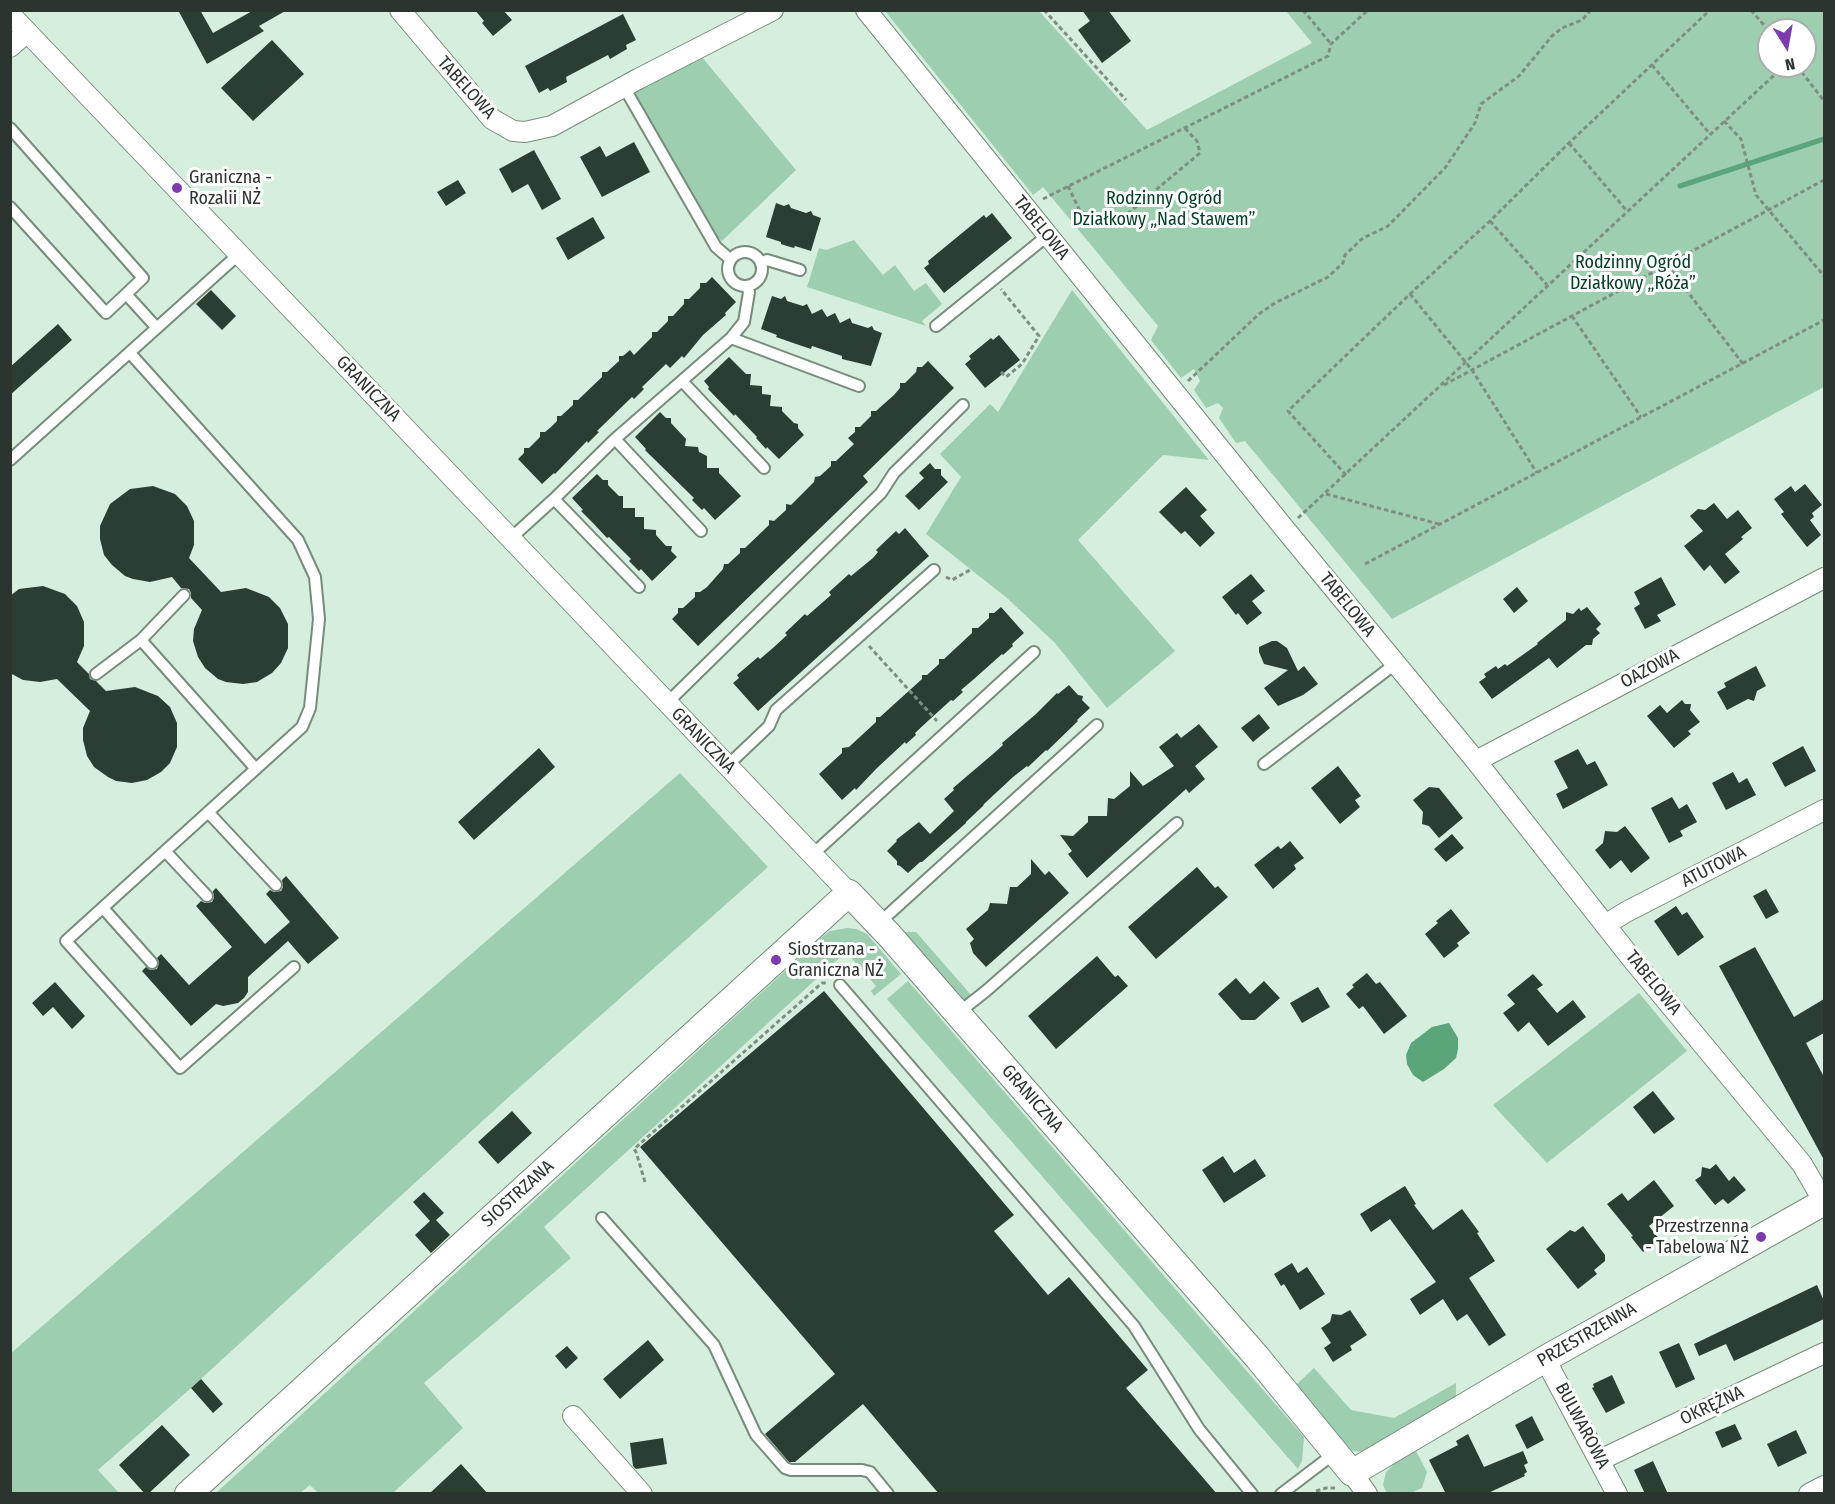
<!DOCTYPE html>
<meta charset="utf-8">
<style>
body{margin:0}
#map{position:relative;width:1835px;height:1504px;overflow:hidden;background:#d6eede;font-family:"Fira Sans Condensed",sans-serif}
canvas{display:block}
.frame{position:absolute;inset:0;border:12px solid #2b342e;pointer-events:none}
.north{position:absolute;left:1757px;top:18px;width:60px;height:60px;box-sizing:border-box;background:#fff;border:2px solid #aaaeab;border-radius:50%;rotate:169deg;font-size:16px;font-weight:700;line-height:24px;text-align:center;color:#2b342e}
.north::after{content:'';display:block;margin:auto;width:21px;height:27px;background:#7c3bb0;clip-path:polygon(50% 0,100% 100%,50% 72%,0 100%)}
</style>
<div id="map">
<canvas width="1835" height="1504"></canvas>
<div class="frame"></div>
<div class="north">N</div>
</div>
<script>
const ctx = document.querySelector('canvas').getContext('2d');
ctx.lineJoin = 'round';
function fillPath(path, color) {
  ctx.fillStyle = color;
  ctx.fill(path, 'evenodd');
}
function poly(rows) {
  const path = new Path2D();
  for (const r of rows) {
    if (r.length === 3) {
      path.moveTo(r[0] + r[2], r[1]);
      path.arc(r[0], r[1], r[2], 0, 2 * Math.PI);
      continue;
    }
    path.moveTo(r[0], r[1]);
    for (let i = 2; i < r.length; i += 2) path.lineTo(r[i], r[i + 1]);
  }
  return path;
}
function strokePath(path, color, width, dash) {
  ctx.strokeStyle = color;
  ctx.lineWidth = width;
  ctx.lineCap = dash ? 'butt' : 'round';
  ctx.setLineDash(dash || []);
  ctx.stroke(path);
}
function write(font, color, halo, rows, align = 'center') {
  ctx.font = font + ' "Fira Sans Condensed",sans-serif';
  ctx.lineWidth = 6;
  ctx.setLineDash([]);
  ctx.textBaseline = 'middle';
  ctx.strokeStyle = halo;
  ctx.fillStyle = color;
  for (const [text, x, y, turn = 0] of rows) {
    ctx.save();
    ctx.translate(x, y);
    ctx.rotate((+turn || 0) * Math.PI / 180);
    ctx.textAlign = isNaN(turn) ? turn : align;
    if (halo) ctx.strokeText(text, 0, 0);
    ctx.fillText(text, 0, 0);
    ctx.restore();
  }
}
fillPath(poly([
 [885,11,1039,11,1147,130,1312,43,1286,11,1824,11,1824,387,1392,619,1245,441,1236,443,1219,418,1223,408,1218,403,1206,408,1194,390,1200,381,1194,369,1181,378,1151,340,1158,326,1043,187,1033,195],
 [1769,30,1805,30,1805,66,1769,66],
 [701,56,796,170,722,241,717,236,632,92],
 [854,240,883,275,895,265,914,291,926,283,942,304,922,321,926,326,807,287,819,248,826,250],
 [1072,290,1209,460,1163,455,1078,540,1175,651,1107,708,1055,643,1007,598,926,534,961,477,940,454,990,404,998,412],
 [680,773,768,867,512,1094,191,1388,98,1470,119,1493,11,1493,10,1354],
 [847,928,856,929,867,934,901,974,874,996,871,991,876,986,846,952,544,1227,571,1258,424,1383,463,1428,393,1493,318,1493,310,1485,300,1493,216,1493,822,937,830,931],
 [903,932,916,932,972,996,965,1001,960,1002,901,934],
 [908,981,1304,1437,1302,1461,1298,1469,887,999],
 [1639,993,1687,1051,1547,1163,1493,1105],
 [1314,1368,1351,1410,1394,1418,1456,1383,1456,1399,1369,1450,1362,1452,1354,1451,1345,1447,1295,1386],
 [1416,1451,1427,1472,1422,1488,1411,1493,1387,1493,1383,1485,1386,1472,1395,1463]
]), '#9eceb0');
fillPath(poly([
 [1449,1023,1458,1038,1458,1049,1456,1058,1444,1069,1423,1082,1413,1075,1407,1064,1406,1055,1411,1043,1432,1027]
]), '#5ba57a');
strokePath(poly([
 [1680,186,1824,139]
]), '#5ba57a', 5);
fillPath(poly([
 [178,10,200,10,213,33,254,10,287,10,259,26,264,31,207,64],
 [475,10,503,10,512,20,493,36,482,23,484,21],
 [1082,10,1108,10,1131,41,1102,63,1078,30,1090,21],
 [623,14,636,40,626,45,627,49,610,59,608,55,566,77,567,82,550,91,548,88,539,93,525,66],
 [272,40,304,74,253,121,221,88],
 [634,142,650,172,602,197,580,157,600,146,606,157],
 [534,150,561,199,542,210,528,184,512,193,499,169],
 [458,180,466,193,446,206,437,192],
 [776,203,784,206,789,204,791,208,806,213,811,211,813,215,821,218,811,251,795,246,794,248,787,246,781,244,781,242,766,237],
 [992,213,1012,238,944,293,924,268,929,264,928,261,984,215,986,218],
 [593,217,605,238,568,260,556,238],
 [712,277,736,302,725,313,726,315,703,335,684,358,682,356,670,368,666,364,642,387,644,389,634,399,632,397,597,431,599,432,588,443,587,441,555,474,554,473,542,484,518,459,524,453,524,448,529,448,540,437,540,432,545,432,551,427,557,421,557,416,561,416,573,405,573,400,578,400,602,377,602,372,607,372,619,361,619,356,623,356,630,350,634,355,652,337,652,332,657,332,668,321,668,316,673,316,684,304,684,299,689,299,700,288,700,283,706,283],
 [211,290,236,316,222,330,196,304],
 [772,296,781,299,785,296,787,301,803,306,807,304,812,314,822,309,827,317,835,313,840,323,850,318,852,323,868,328,872,326,874,330,882,333,871,366,842,359,842,356,812,346,811,349,796,344,776,337,777,335,761,329],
 [58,324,72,340,10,395,10,367],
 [999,335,1020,360,985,388,965,364,971,359,969,356,991,338,993,340],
 [729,357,746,374,751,374,750,385,762,386,762,394,771,395,770,406,782,407,782,411,794,423,798,424,798,428,804,435,779,459,767,447,766,449,756,438,757,437,735,414,734,416,708,389,709,387,704,381],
 [928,361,954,388,863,476,868,482,698,646,672,619,678,613,678,608,683,608,695,597,695,592,700,592,707,587,723,569,724,564,728,564,740,553,740,548,745,548,769,525,769,520,774,521,786,510,786,504,791,505,814,482,815,477,820,476,831,466,831,461,836,461,854,444,848,438,855,432,855,427,860,427,871,416,871,411,876,411,894,395,900,388,900,383,905,383,916,372,917,367,922,367],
 [660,412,666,418,671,418,671,423,686,439,685,446,698,447,699,452,707,456,707,468,719,468,719,473,741,496,715,520,704,508,702,510,692,500,694,498,650,455,645,450,646,449,635,437],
 [930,463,935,469,941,469,941,475,948,482,919,510,905,496,924,478,919,473],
 [597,474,603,480,608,480,608,485,619,496,623,496,623,508,635,508,635,517,644,517,644,529,656,530,656,535,666,546,672,546,671,551,677,557,652,581,641,569,639,571,629,561,631,559,609,537,607,538,592,522,581,511,583,510,572,498],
 [1805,484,1822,505,1812,513,1814,517,1810,520,1821,535,1807,547,1781,514,1784,512,1774,499,1791,486,1795,492],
 [153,486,175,494,187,506,194,521,194,545,189,558,221,592,246,588,269,597,280,608,288,624,288,648,281,663,272,673,257,682,243,684,226,682,218,679,205,668,198,657,193,641,194,629,202,610,191,598,191,593,189,589,181,588,172,577,150,582,133,579,125,576,112,565,104,555,100,539,100,526,110,504,130,489],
 [1186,487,1207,510,1200,516,1215,533,1200,547,1185,531,1181,534,1159,512],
 [1714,503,1727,519,1738,510,1752,528,1741,537,1743,539,1725,554,1740,572,1725,584,1710,565,1704,571,1684,546,1703,531,1690,516,1698,509,1705,510],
 [905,528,929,556,758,711,733,683,739,678,737,675,758,657,760,659,774,647,787,635,785,633,805,614,807,616,831,595,829,592,849,574,851,576,873,558,878,552,876,550,896,531,899,534],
 [1251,574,1265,591,1252,601,1262,613,1247,625,1238,613,1236,615,1222,597],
 [1661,577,1676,605,1657,615,1661,621,1645,629,1634,608,1640,604,1634,592],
 [43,586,65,594,77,606,84,622,84,646,77,662,89,674,90,679,96,681,106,691,135,687,158,696,170,707,177,723,177,747,170,763,161,772,147,780,132,783,116,781,108,777,94,767,87,756,83,740,83,728,90,711,57,679,40,682,23,680,10,673,10,596,19,589],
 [1517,587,1528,601,1514,613,1503,599],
 [1001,607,1024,633,1012,644,1013,646,1003,655,1002,654,974,679,961,690,963,692,953,701,951,700,929,720,915,733,916,735,906,744,905,742,877,768,856,790,855,788,842,800,819,774,842,753,842,748,849,747,876,722,876,717,880,717,922,679,922,675,927,675,939,664,939,659,944,659,972,633,972,628,978,628,989,618,989,613,994,613],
 [1587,607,1601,624,1596,629,1600,633,1593,639,1592,645,1586,645,1557,668,1549,658,1492,699,1479,682,1486,677,1484,674,1496,666,1498,669,1505,664,1507,666,1538,644,1537,643,1566,620,1566,612,1573,614,1579,608,1581,611],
 [1272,641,1277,641,1287,648,1298,671,1304,666,1318,684,1303,695,1278,706,1264,688,1288,670,1264,664,1259,652,1259,647],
 [1756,666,1766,686,1757,691,1754,701,1748,699,1727,710,1717,692,1726,687,1724,683],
 [1069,685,1078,695,1083,696,1082,700,1090,708,1077,720,1078,721,1047,751,1046,750,1028,767,1027,766,1013,777,984,804,983,806,966,822,966,823,922,862,920,862,908,873,900,866,897,865,897,861,887,851,897,841,896,840,919,822,930,834,954,811,944,799,954,790,953,788,993,754,1003,745,1002,743,1036,714,1057,693,1058,694],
 [1682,700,1685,704,1691,704,1690,710,1700,722,1688,731,1691,734,1674,748,1647,716,1660,705,1667,713],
 [1259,714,1270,728,1253,742,1241,728],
 [1199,724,1218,747,1195,766,1205,779,1189,793,1186,789,1087,878,1068,854,1072,851,1060,835,1073,836,1088,822,1088,816,1107,816,1108,798,1114,799,1130,786,1130,771,1143,786,1174,766,1159,747,1177,733,1181,738],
 [1803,746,1816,771,1785,787,1772,763],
 [539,748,555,767,474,840,458,822],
 [1578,749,1587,765,1595,761,1608,785,1563,809,1556,794,1568,788,1554,761],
 [1338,766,1361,796,1355,800,1360,807,1340,824,1311,788],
 [1733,772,1739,783,1747,778,1756,795,1726,810,1712,783],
 [1429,787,1439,788,1463,818,1439,838,1429,826,1422,824,1423,812,1413,800],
 [1672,797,1679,809,1687,804,1697,822,1680,831,1683,836,1669,843,1651,808],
 [1625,826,1650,858,1631,873,1621,860,1610,869,1595,850,1603,843,1605,831,1617,832],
 [1452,834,1464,848,1446,862,1434,849],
 [1290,841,1304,858,1294,865,1296,869,1273,889,1254,865,1278,846,1281,849],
 [1031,859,1045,875,1049,871,1069,893,986,967,973,953,970,943,974,939,966,929,988,910,990,903,1007,904,1010,887,1017,887,1031,874],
 [1197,867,1215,888,1218,886,1228,897,1156,959,1128,927],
 [286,876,339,938,308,964,288,941,248,977,248,992,244,998,238,1003,223,1006,216,1004,191,1026,142,971,146,967,150,970,157,969,159,962,157,958,161,954,189,985,232,947,196,906,201,901,205,903,212,902,214,898,213,891,216,888,265,944,290,922,266,894,270,890,274,892,281,891,283,887,282,880],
 [1766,889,1779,912,1766,919,1753,896],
 [1676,906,1682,915,1687,912,1704,937,1678,956,1654,921],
 [1451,909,1470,933,1457,943,1459,946,1444,958,1425,934,1438,923,1436,921],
 [1755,947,1794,1017,1824,999,1824,1033,1806,1043,1824,1077,1824,1160,1719,966],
 [1097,956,1115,977,1118,975,1128,986,1056,1049,1028,1016],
 [1367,973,1376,984,1380,982,1407,1016,1384,1034,1363,1006,1359,1009,1346,994,1354,987,1352,985],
 [1533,974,1543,985,1537,989,1557,1013,1573,1000,1586,1017,1548,1046,1529,1022,1518,1032,1503,1013,1515,1004,1507,995],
 [1236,978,1250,994,1264,981,1280,998,1255,1020,1241,1020,1218,994],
 [55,982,85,1016,72,1029,53,1007,43,1016,32,1003],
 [1318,987,1330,1007,1302,1023,1290,1003],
 [824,991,1014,1215,994,1231,1048,1295,1069,1277,1148,1370,1126,1388,1217,1494,939,1494,863,1404,795,1462,789,1462,765,1434,835,1374,640,1147],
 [1653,1091,1675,1119,1654,1134,1633,1107],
 [512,1111,532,1133,498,1164,478,1142],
 [1223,1156,1234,1173,1255,1159,1266,1176,1224,1203,1202,1170],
 [1716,1164,1729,1181,1734,1176,1746,1190,1728,1204,1723,1199,1715,1205,1695,1180,1701,1176,1702,1167,1710,1169],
 [1654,1180,1674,1206,1649,1226,1659,1239,1643,1252,1631,1237,1633,1236,1607,1204,1622,1193,1628,1201],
 [1405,1186,1416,1204,1414,1205,1433,1230,1462,1209,1479,1232,1477,1233,1495,1261,1469,1278,1506,1335,1489,1346,1467,1314,1457,1321,1443,1299,1420,1315,1410,1299,1436,1282,1390,1219,1371,1232,1360,1214],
 [424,1192,444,1213,436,1220,450,1235,431,1253,415,1235,430,1221,413,1202],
 [1583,1226,1605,1255,1605,1261,1594,1270,1597,1274,1578,1289,1546,1249,1570,1230,1575,1232],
 [1292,1263,1298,1273,1307,1267,1325,1294,1300,1310,1284,1284,1281,1286,1274,1274],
 [1817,1285,1824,1301,1824,1319,1734,1361,1726,1344,1699,1356,1694,1344],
 [1350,1310,1367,1335,1350,1346,1352,1350,1333,1362,1324,1348,1331,1343,1321,1328,1330,1322,1332,1314,1341,1315],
 [648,1340,664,1360,620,1399,603,1379],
 [1679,1343,1695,1379,1676,1388,1659,1352],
 [567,1346,578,1358,566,1369,555,1356],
 [1612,1375,1625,1403,1606,1413,1592,1388,1594,1387,1593,1384],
 [201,1379,223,1404,213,1413,191,1388],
 [1532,1416,1544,1440,1527,1449,1515,1425],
 [1735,1424,1742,1439,1722,1448,1715,1432],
 [162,1425,190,1455,148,1494,145,1494,119,1465],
 [1796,1430,1807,1453,1778,1467,1767,1444],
 [1468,1434,1484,1467,1523,1451,1528,1463,1524,1465,1527,1472,1524,1474,1525,1476,1486,1494,1446,1494,1429,1460,1458,1445,1456,1441],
 [663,1438,667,1464,636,1469,633,1466,630,1443],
 [1653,1461,1668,1494,1645,1494,1634,1470],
 [461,1464,488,1494,429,1494]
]), '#2b3e32');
const service = poly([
 [624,87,716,247,730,259],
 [10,128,143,278,106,313,10,207],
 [745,269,17],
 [761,263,767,260,800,270],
 [126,294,157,328],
 [936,326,1047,236],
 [731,338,859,386],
 [130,353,298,540,315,577,319,619,310,708,302,727,66,941,180,1068,294,967],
 [682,381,764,468],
 [615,439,701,531],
 [10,460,239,254],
 [554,499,639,587],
 [510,539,554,499,615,439,731,338,744,322,749,292,747,287],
 [141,640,256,769],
 [96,674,141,640,184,595],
 [667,703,881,493,894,473,963,405],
 [1264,764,1395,664],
 [727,766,769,726,776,710,934,570],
 [208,812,276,885],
 [165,851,207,896],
 [812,855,1034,652],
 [103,908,152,963],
 [879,923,1097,725],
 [840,985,1134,1326,1199,1429,1252,1494],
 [958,1013,986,991,1177,823],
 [602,1218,714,1345,756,1435,785,1468,791,1470,862,1470,870,1472,888,1494],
 [1281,1494,1335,1453]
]);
const minor = poly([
 [400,10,492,119,513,131,525,132,552,126,638,79,773,10],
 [866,10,1284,528,1476,761,1632,959,1802,1164,1824,1202],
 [10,14,849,893],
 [10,47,27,32],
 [1476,761,1824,578],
 [1605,925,1626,912,1824,810],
 [1545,1359,1617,1494],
 [573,1416,642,1494],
 [1600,1460,1824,1353],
 [1352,1473,1367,1494],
 [1809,1494,1824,1486]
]);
const tertiary = poly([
 [188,1494,849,893,890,936,1257,1357,1352,1473,1545,1359,1824,1202]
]);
strokePath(service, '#768c7d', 14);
strokePath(minor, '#768c7d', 22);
strokePath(tertiary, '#768c7d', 28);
strokePath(poly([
 [1044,10,1126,100],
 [1303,10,1331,44],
 [1751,10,1769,31],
 [1652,65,1710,134],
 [1797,66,1824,101],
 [1724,121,1741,139,1756,195,1824,276],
 [1569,143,1627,211],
 [1068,186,1079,209,1095,221,1114,225,1200,153,1197,141,1184,127],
 [1043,199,1328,56,1331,44,1368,10],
 [1490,221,1547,285],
 [1667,265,1743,364],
 [1410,294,1472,370,1537,473],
 [1572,316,1641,417],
 [1001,372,1006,377,1022,364,1039,336,1001,289],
 [1188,381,1259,314,1275,303,1328,277,1343,263,1345,255,1363,238,1388,226,1445,168,1475,123,1481,104,1519,76,1552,36,1562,28,1582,20,1591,10],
 [1444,385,1824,180],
 [1346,475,1288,411,1410,294,1490,221,1569,143,1710,10],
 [1326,494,1439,524],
 [1298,518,1784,66],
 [1365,564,1824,320],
 [946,577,952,580,970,570],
 [869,646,937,721],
 [645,1182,636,1152,634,1149,822,983,828,983],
 [1316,1491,1326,1488,1338,1488]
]), '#7e8e83', 3, [4.5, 3]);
strokePath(service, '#fff', 10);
strokePath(minor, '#fff', 20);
strokePath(tertiary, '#fff', 26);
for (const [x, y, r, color] of [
 [177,188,6,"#7c3bb0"],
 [776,960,6,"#7c3bb0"],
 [1761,1237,6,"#7c3bb0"]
]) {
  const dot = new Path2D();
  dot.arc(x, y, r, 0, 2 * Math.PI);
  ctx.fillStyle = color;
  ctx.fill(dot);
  strokePath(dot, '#fff', 2);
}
write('18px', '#2b342e', '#fff', [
 ["TABELOWA",466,88,48],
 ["TABELOWA",1041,228,51],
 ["GRANICZNA",368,389,46],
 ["TABELOWA",1347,605,51],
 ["OAZOWA",1650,669,-28],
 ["GRANICZNA",703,741,46],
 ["ATUTOWA",1714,867,-27],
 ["TABELOWA",1653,983,51],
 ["GRANICZNA",1032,1099,49],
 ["SIOSTRZANA",518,1194,-42],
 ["PRZESTRZENNA",1587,1335,-30],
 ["OKRĘŻNA",1712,1406,-25],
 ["BULWAROWA",1582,1426,62]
]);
write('18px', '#2b342e', '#fff', [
 ["Graniczna -",189,178],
 ["Rozalii NŻ",189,199],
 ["Siostrzana -",788,950],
 ["Graniczna NŻ",788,971],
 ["Przestrzenna",1749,1227,"right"],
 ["- Tabelowa NŻ",1749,1248,"right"]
], 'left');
write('18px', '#034124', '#fff', [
 ["Rodzinny Ogród",1164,199],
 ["Działkowy „Nad Stawem”",1164,220],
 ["Rodzinny Ogród",1633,263],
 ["Działkowy „Róża”",1633,284]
]);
</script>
